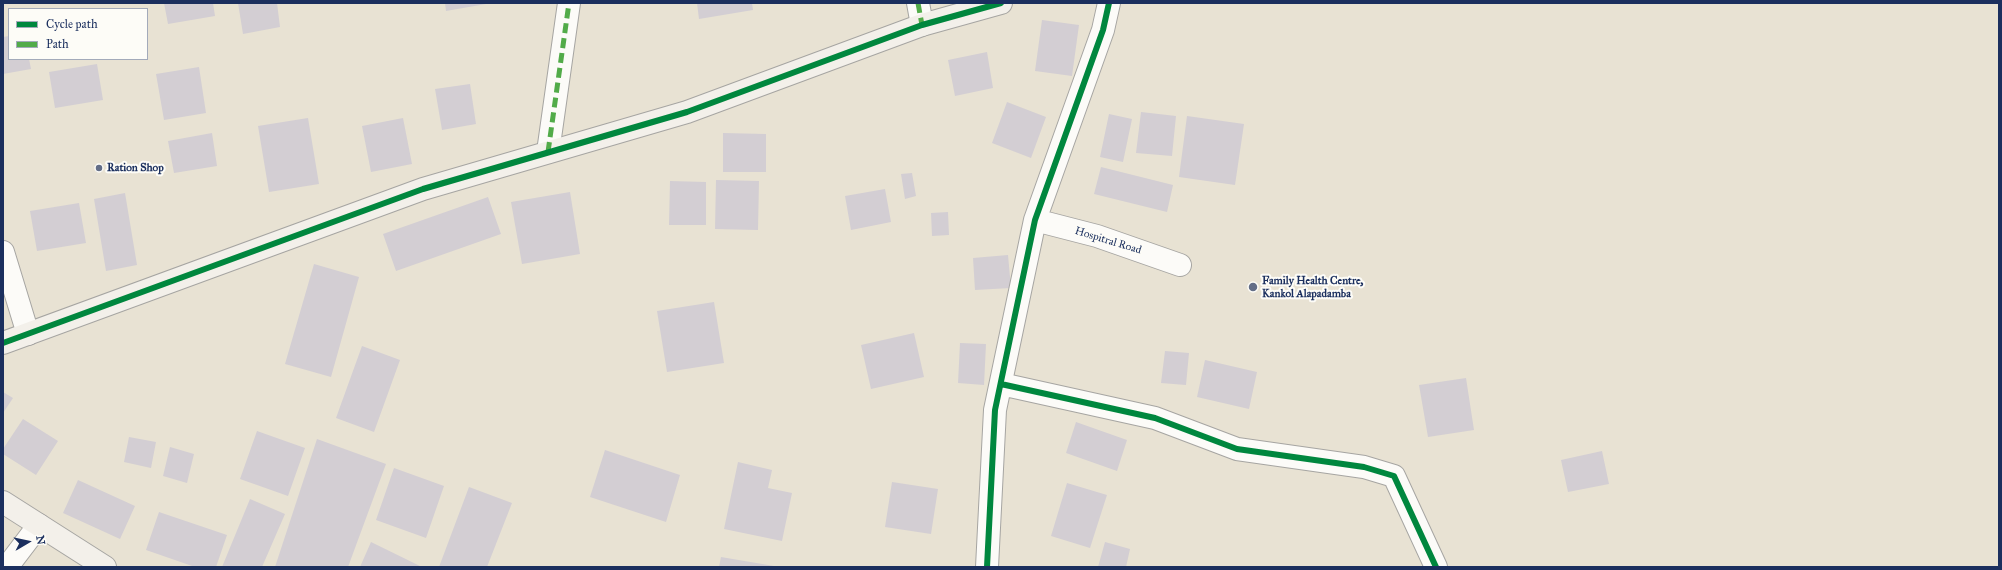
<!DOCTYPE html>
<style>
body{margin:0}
#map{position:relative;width:2002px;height:570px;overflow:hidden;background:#e8e2d3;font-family:"IM FELL Great Primer",serif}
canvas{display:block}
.frame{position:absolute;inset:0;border:4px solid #1b2f5e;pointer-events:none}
.legend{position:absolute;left:8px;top:8px;width:140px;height:52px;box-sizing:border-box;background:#fdfcf7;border:1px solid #a3aaba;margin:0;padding:5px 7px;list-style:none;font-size:12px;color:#1b2f5e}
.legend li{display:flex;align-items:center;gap:8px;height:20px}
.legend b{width:20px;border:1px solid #a3aaba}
.north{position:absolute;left:8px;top:522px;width:40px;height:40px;-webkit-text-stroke:3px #fdfcf7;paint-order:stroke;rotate:81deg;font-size:11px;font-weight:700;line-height:16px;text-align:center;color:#1b2f5e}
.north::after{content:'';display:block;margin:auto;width:14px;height:18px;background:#1b2f5e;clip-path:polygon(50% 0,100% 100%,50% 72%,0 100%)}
</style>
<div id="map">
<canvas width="2002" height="570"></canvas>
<div class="frame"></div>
<ul class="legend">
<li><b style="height:5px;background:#00873e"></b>Cycle path</li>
<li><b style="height:5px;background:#52ab49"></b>Path</li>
</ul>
<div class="north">N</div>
</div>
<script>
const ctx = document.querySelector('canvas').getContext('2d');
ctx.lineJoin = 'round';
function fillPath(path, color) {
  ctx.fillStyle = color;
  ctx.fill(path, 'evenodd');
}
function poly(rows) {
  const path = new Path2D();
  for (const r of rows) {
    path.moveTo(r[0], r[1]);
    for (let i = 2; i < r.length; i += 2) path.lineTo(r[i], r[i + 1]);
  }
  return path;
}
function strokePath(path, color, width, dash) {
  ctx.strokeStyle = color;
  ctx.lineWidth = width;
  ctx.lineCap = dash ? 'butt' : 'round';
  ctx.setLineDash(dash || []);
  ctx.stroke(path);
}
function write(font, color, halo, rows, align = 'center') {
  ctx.font = font + ' "IM FELL Great Primer",serif';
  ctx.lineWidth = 4;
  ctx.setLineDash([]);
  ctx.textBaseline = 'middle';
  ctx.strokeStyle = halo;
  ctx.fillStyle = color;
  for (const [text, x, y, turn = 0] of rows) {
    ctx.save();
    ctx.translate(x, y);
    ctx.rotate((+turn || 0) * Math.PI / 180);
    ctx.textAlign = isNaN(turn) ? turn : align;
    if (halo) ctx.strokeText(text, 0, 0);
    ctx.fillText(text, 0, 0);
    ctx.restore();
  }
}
fillPath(poly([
 [164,3,213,3,215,16,168,24],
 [238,3,277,3,280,27,243,34],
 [445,3,486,3,486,4,446,11],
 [697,3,752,3,753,10,699,19],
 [1042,20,1079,25,1072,76,1035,71],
 [9,36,9,59,29,59,31,69,3,74,3,37],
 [987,52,993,88,955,96,948,60],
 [97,64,103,100,55,108,49,72],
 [199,67,206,113,164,120,156,74],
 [470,84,476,124,442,130,435,89],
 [1007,102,1046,117,1031,158,992,143],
 [1141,112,1176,116,1172,156,1136,153],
 [1109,114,1132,119,1123,162,1100,157],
 [1187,116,1244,124,1235,185,1179,177],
 [308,118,319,184,269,192,258,126],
 [403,118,412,164,371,172,362,126],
 [212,133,217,166,174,173,168,141],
 [723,133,766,134,766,172,723,172],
 [1101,167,1173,185,1167,212,1094,194],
 [912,173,916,196,905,199,901,174],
 [716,180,759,181,758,230,715,229],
 [670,181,706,182,706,225,669,225],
 [885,189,891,222,851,230,845,196],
 [570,192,580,254,522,264,511,202],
 [125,193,137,265,106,271,94,199],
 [488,197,501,234,396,271,383,234],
 [79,203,86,243,37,251,30,211],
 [948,212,949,235,932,236,931,213],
 [1008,255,1011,288,975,290,973,258],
 [314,264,359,277,331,377,285,364],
 [714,302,724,363,667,372,657,311],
 [914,333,924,377,871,389,861,345],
 [960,343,986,344,984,385,958,383],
 [362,346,400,360,374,432,336,418],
 [1165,351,1189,353,1186,385,1161,383],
 [1205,360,1257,372,1249,409,1197,397],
 [1466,378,1474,430,1428,437,1419,385],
 [3,392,13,398,3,413],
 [23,419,58,441,36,475,3,454,3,449],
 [1076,422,1127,440,1117,471,1066,453],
 [257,431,305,448,288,496,240,479],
 [129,437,156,442,151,468,124,462],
 [317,439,386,464,348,567,275,567],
 [170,447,194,454,187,483,163,476],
 [605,450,680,475,666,522,590,497],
 [1602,451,1609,484,1568,492,1561,460],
 [738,462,772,470,768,488,792,493,782,541,724,529],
 [394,468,444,486,426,538,376,520],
 [78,480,135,506,120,539,63,513],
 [892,482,938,489,931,534,885,527],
 [1067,483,1107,495,1090,548,1051,536],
 [469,487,512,503,487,567,439,567],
 [250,499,285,514,262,567,222,567],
 [159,512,227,535,216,567,195,567,146,550],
 [371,542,422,567,360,567],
 [1105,542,1130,549,1126,567,1098,567],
 [721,557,774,566,774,567,719,567]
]), '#d3ced3');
const street = poly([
 [918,3,922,25],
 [548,152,569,3],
 [1035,220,1097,236,1180,265],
 [3,252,28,334],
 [1001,384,1155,418,1237,449,1364,467,1394,476,1436,567],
 [7,567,39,525],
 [987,567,995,410,1035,220,1103,30,1109,3]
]);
const secondary = poly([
 [3,343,423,189,687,112,922,25,1001,3],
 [3,502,105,567]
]);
strokePath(street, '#a6a5a2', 24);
strokePath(secondary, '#a6a5a2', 24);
strokePath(street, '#fcfbf8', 22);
strokePath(secondary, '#f3f0ea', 22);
strokePath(poly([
 [918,3,922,25],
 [548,152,569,3]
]), '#52ab49', 5, [10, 5]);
strokePath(poly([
 [3,343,423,189,687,112,922,25,1001,3],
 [1001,384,1155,418,1237,449,1364,467,1394,476,1436,567],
 [987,567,995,410,1035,220,1103,30,1109,3]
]), '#00873e', 6);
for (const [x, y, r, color] of [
 [99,168,4,"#636e87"],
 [1253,287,5,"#636e87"]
]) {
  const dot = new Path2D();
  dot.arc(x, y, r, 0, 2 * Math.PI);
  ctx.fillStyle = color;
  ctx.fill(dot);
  strokePath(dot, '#fdfcf7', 1.5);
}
write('bold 11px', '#1b2f5e', '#fdfcf7', [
 ["Ration Shop",107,168],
 ["Family Health Centre,",1262,281],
 ["Kankol Alapadamba",1262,294]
], 'left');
write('11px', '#1b2f5e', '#fdfcf7', [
 ["Hospitral Road",1108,241,17]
]);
</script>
